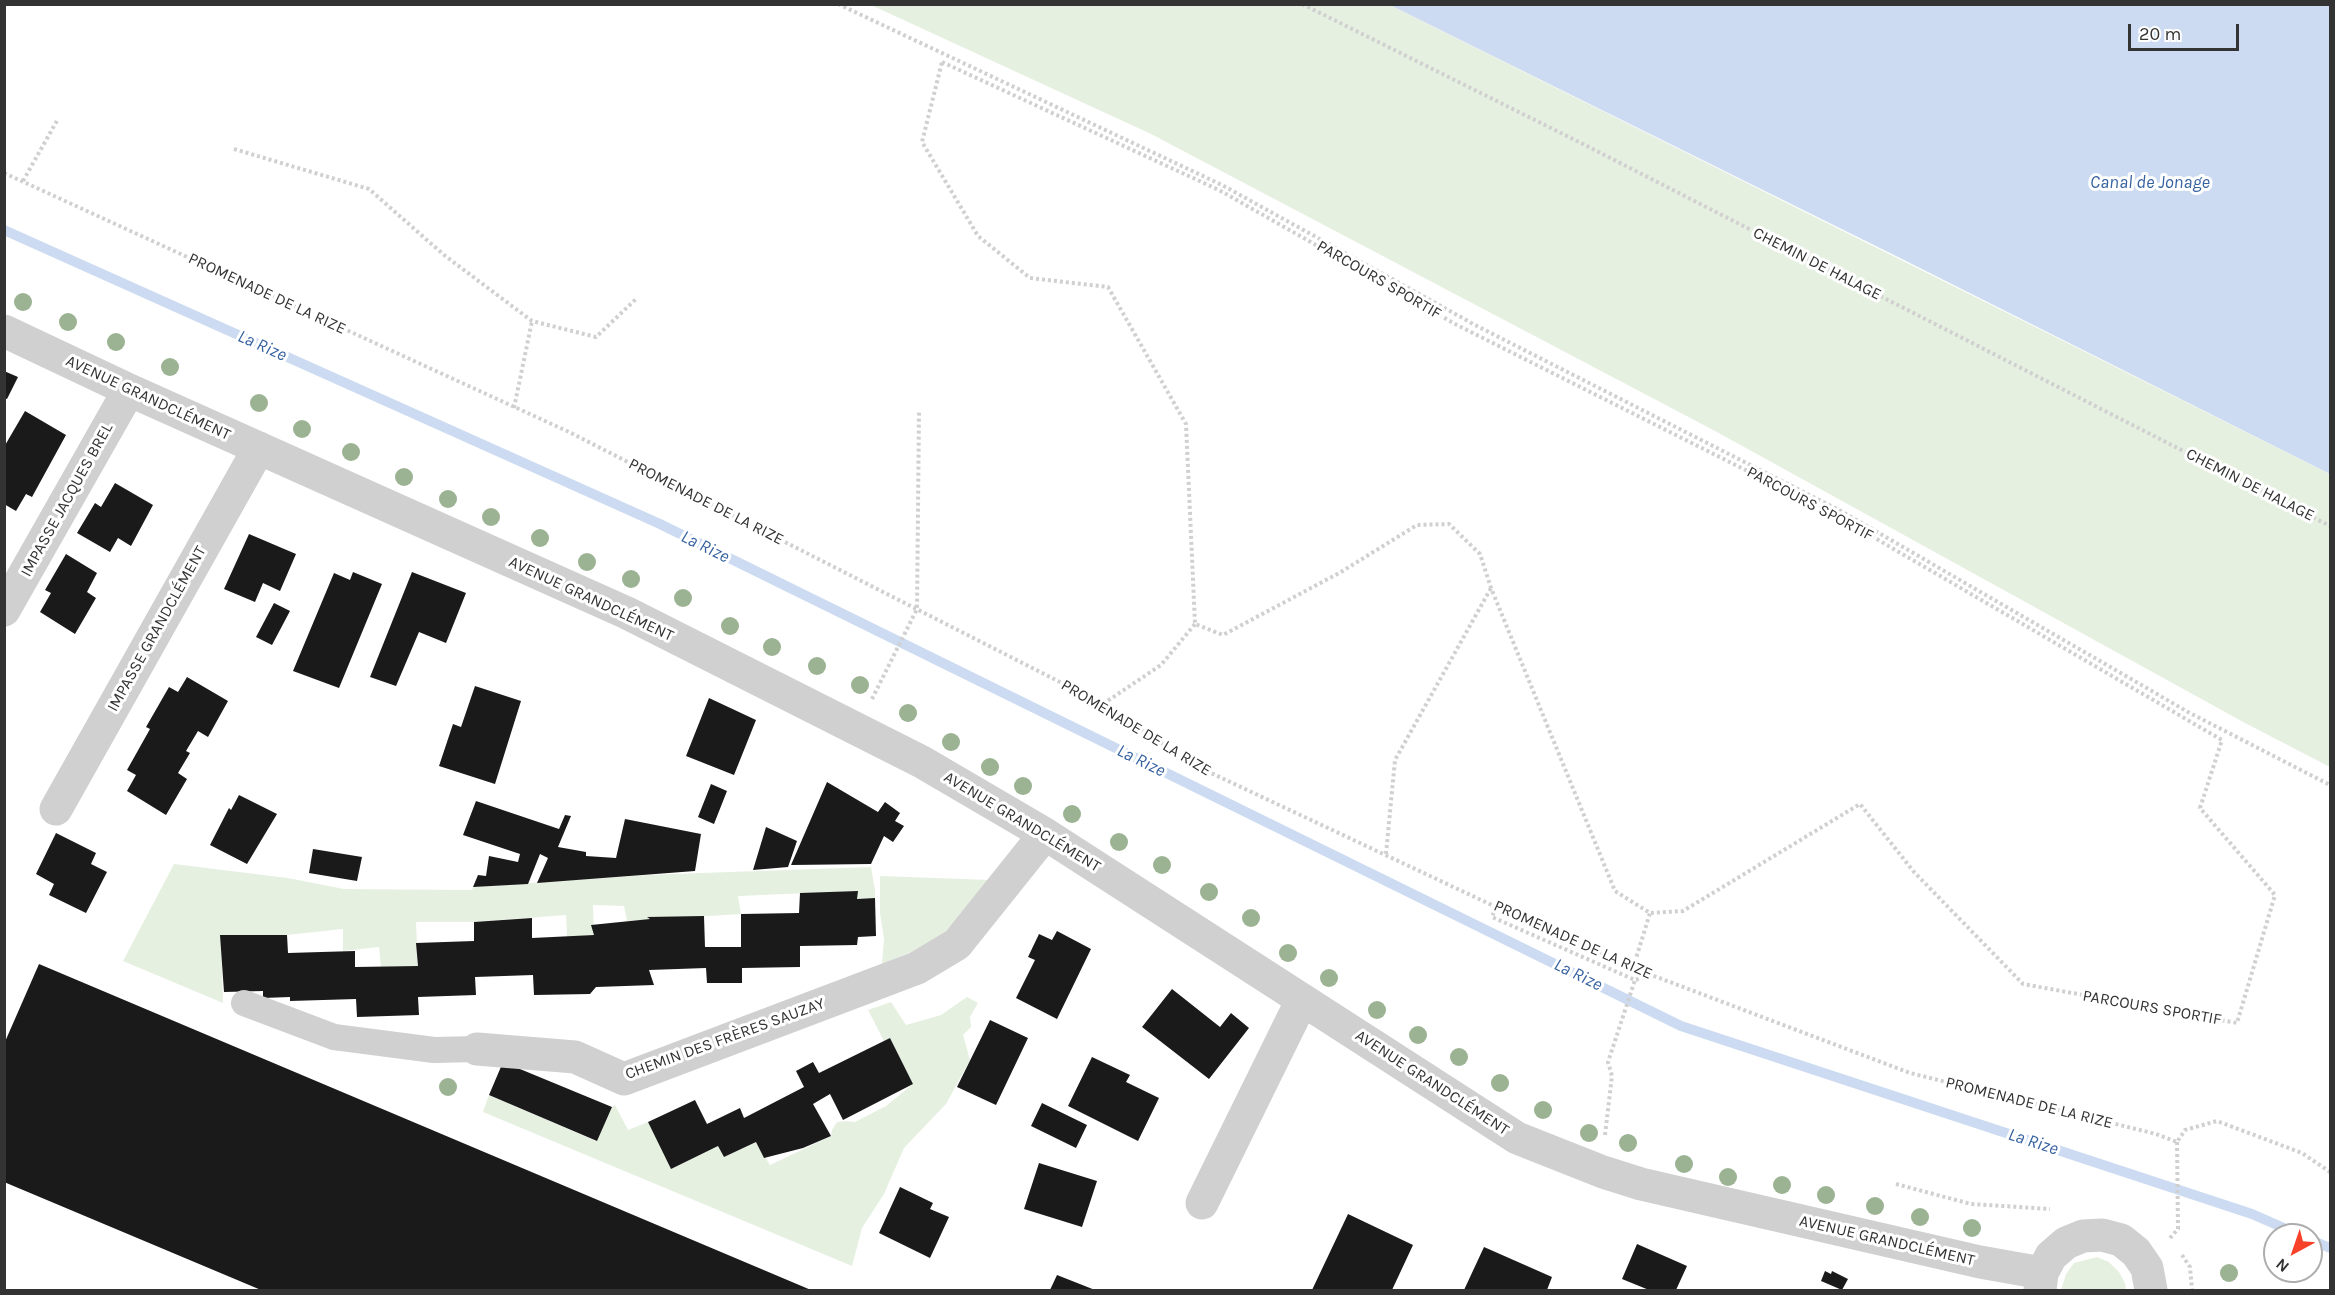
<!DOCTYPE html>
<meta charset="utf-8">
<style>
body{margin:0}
#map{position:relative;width:2335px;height:1295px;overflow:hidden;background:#fff;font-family:Karla,sans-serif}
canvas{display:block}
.frame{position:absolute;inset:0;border:6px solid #333;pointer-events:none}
.north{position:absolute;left:2263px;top:1223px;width:60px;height:60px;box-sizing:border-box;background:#fff;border:2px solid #adadad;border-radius:50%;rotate:220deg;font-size:16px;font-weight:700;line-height:24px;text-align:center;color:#333}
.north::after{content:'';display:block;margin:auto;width:21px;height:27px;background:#f74128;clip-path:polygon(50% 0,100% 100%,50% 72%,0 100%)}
.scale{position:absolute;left:2128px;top:24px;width:111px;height:27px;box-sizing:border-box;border:3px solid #333;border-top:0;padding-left:8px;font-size:18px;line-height:21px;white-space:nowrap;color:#333;-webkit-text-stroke:4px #fff;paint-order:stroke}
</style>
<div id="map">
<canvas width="2335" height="1295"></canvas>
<div class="frame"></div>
<div class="north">N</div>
<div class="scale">20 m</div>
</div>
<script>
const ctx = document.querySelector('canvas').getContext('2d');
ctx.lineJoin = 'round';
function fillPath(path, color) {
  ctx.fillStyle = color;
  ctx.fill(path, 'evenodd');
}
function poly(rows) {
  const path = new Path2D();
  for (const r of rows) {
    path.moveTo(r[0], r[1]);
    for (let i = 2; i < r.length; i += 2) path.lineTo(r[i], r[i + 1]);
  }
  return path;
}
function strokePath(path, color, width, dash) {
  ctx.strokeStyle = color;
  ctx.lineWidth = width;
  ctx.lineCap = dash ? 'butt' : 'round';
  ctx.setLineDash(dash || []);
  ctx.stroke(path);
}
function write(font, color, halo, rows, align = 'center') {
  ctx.font = font + ' Karla,sans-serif';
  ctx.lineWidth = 6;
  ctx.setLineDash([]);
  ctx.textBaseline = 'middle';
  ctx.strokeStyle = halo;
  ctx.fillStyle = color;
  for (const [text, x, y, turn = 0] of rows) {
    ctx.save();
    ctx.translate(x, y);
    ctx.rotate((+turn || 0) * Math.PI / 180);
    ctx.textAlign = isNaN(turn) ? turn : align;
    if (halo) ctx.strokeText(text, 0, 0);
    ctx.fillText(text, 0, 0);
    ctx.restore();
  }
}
fillPath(poly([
 [871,5,1390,5,2330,474,2330,767,2245,723,1715,431,1151,134],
 [174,864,288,878,344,889,472,890,473,887,646,875,871,867,875,890,875,898,857,899,857,891,738,896,741,914,627,921,624,906,593,905,594,935,567,937,566,915,474,922,416,922,418,966,381,967,379,947,343,951,343,929,287,935,221,935,223,1003,123,961],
 [880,876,990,880,949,932,928,945,882,964,884,939,880,913],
 [967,997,978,1003,970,1017,971,1027,963,1035,970,1060,946,1104,904,1148,884,1194,862,1228,852,1266,483,1112,489,1095,596,1141,612,1107,615,1105,628,1130,648,1122,671,1169,718,1146,724,1157,756,1142,770,1165,831,1136,832,1130,837,1122,846,1121,855,1122,886,1106,913,1084,890,1038,884,1041,868,1010,891,1002,906,1025,941,1015],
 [2097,1257,2109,1262,2119,1272,2126,1285,2125,1290,2061,1290,2066,1274,2074,1263]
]), '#e6f0e1');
fillPath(poly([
 [1390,5,2330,5,2330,474,1898,257]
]), '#ccdbf1');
strokePath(poly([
 [4,230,660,524,1681,1026,2252,1214,2300,1235],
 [2311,1240,2330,1248]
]), '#ccdbf1', 10);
fillPath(poly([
 [4,371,18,377,7,399,4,398],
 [25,411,66,435,32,497,26,494,16,511,4,504,4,447],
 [115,483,153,505,131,546,118,538,110,552,77,533,95,503,101,507],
 [249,534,296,554,280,591,263,583,255,602,224,589],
 [66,554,97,573,87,592,96,598,75,634,40,612,51,593,45,590],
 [353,572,382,584,339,688,293,671,334,573,350,580],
 [412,572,466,593,446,643,419,632,396,686,370,677],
 [274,603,290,611,272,645,256,637],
 [187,677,228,701,208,737,198,731,186,751,190,753,178,773,187,779,166,815,127,791,136,775,127,770,150,729,146,727,169,687,178,692],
 [475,686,521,701,495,784,439,766,453,724,461,727],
 [709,698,756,720,734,775,686,756],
 [827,782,878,812,885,802,900,813,895,821,904,826,893,842,884,836,871,864,791,865],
 [711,784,727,791,714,824,698,817],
 [239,795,277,814,247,864,210,845,229,808,231,810],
 [476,801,559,829,565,815,571,816,558,847,586,852,586,856,616,858,625,819,701,834,695,871,537,883,548,858,540,854,528,884,473,887,478,875,486,876,489,856,518,862,520,854,463,835],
 [766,827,797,841,788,867,753,870],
 [56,833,96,853,91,864,107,872,86,913,49,895,54,884,36,874],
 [313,849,362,857,357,881,309,873],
 [858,891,857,899,875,898,876,936,858,937,857,945,800,946,800,967,742,968,742,983,707,983,706,968,649,970,654,985,596,987,590,994,534,995,533,975,475,977,476,995,418,997,419,1015,357,1017,356,999,290,1001,290,997,263,998,263,991,224,992,220,935,287,935,288,953,355,951,355,967,418,966,416,943,474,941,474,922,532,918,532,938,594,935,591,925,650,919,647,917,704,916,705,947,741,947,741,914,799,913,800,893],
 [1057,931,1091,949,1057,1019,1016,998,1035,960,1028,957,1039,934,1052,940],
 [39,964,811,1290,261,1290,4,1182,4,1044],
 [1172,989,1220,1027,1231,1013,1249,1028,1209,1079,1142,1027],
 [990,1020,1028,1038,996,1105,957,1087],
 [890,1038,913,1084,843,1120,830,1094,813,1104,831,1136,803,1148,764,1158,756,1142,724,1157,718,1146,671,1169,648,1122,695,1100,707,1124,740,1108,744,1118,804,1087,796,1071,813,1062,819,1073],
 [1092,1057,1130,1075,1126,1082,1159,1098,1138,1141,1068,1106],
 [503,1062,612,1107,597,1141,489,1095],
 [1042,1103,1087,1125,1076,1148,1031,1126],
 [1039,1163,1097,1181,1082,1227,1024,1209],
 [900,1187,933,1203,930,1209,949,1217,930,1258,879,1233],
 [1348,1214,1413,1245,1392,1290,1312,1290],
 [1637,1244,1687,1266,1676,1290,1649,1290,1622,1279],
 [1484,1247,1552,1277,1547,1290,1464,1290],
 [1825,1271,1831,1274,1832,1271,1848,1279,1842,1290,1821,1281],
 [1057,1275,1095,1290,1050,1290]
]), '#1a1a1a');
strokePath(poly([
 [838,4,1222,185,1477,326,1839,510,2188,712,2330,785],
 [1302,4,1583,144,2330,526],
 [942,62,1219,190,1457,325,1837,516,2222,740,2200,808,2275,895,2237,1023,2023,984,1914,872,1860,804,1683,911,1650,913,1615,891,1491,588,1480,554,1449,524,1417,525,1341,572,1223,635,1195,624,1186,424,1108,287,1030,278,978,236,922,142,942,62],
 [234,149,369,189,444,255,532,321,596,337,636,299],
 [4,173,569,432,1103,704,1194,765,1496,907,1633,968,1910,1073,2156,1134,2177,1142,2185,1130,2217,1121,2302,1153,2330,1172],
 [23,181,58,119],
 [514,408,532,321],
 [872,699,917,609,919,410],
 [1103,704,1161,665,1195,624],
 [1386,854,1395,760,1491,588],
 [1496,907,1492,917,1635,980,1652,975],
 [1633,968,1650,913],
 [1605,1135,1612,1076,1608,1062,1635,980],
 [1896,1184,1971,1204,2050,1209],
 [2170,1238,2178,1229,2177,1142],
 [2182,1255,2190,1267,2192,1290]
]), '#d0d0d0', 4, [3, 3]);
strokePath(poly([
 [244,1003,334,1037,434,1050,477,1049]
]), '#d0d0d0', 26);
strokePath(poly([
 [4,331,129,390,627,613,922,762,1045,834,1517,1138,1603,1172,1641,1184,1980,1262,2042,1273],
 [4,610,129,390],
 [56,809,259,448],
 [477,1049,575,1057,624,1079,917,968,957,944,1045,834],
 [1202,1203,1302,1000],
 [2040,1290,2042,1273,2051,1256,2066,1243,2083,1236,2102,1235,2121,1240,2136,1252,2147,1268,2151,1290]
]), '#d0d0d0', 33);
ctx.fillStyle = '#9bb393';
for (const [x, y] of [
 [23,302],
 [68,322],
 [116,342],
 [170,367],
 [259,403],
 [302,429],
 [351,452],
 [404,477],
 [448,499],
 [491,517],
 [540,538],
 [587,562],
 [631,579],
 [683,598],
 [730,626],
 [772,647],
 [817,666],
 [860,685],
 [908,713],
 [951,742],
 [990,767],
 [1023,786],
 [1072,814],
 [1119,842],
 [1162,865],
 [1209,892],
 [1251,918],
 [1288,953],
 [1329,978],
 [1377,1010],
 [1418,1035],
 [1459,1057],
 [1500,1083],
 [448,1087],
 [1543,1110],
 [1589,1133],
 [1628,1143],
 [1684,1164],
 [1728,1177],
 [1782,1185],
 [1826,1195],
 [1875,1206],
 [1920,1217],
 [1972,1228],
 [2229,1273]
]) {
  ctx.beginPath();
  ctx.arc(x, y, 9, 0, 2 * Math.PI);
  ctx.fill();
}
write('16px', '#333', '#fff', [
 ["CHEMIN DE HALAGE",1817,264,27],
 ["PARCOURS SPORTIF",1379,280,30],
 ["PROMENADE DE LA RIZE",267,294,25],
 ["AVENUE GRANDCLÉMENT",148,398,25],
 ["CHEMIN DE HALAGE",2250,485,27],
 ["IMPASSE JACQUES BREL",67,500,-61],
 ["PROMENADE DE LA RIZE",706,502,27],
 ["PARCOURS SPORTIF",1810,504,28],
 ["AVENUE GRANDCLÉMENT",591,599,25],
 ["IMPASSE GRANDCLÉMENT",157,629,-61],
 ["PROMENADE DE LA RIZE",1136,728,31],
 ["AVENUE GRANDCLÉMENT",1022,822,31],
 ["PROMENADE DE LA RIZE",1573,940,24],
 ["PARCOURS SPORTIF",2152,1008,10],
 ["CHEMIN DES FRÈRES SAUZAY",725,1039,-20],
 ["AVENUE GRANDCLÉMENT",1432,1083,33],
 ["PROMENADE DE LA RIZE",2029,1103,14],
 ["AVENUE GRANDCLÉMENT",1887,1241,13]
]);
write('italic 18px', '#3662a0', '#fff', [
 ["Canal de Jonage",2150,183],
 ["La Rize",262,346,24],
 ["La Rize",705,547,26],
 ["La Rize",1141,761,26],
 ["La Rize",1578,975,26],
 ["La Rize",2033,1142,18]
]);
</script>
